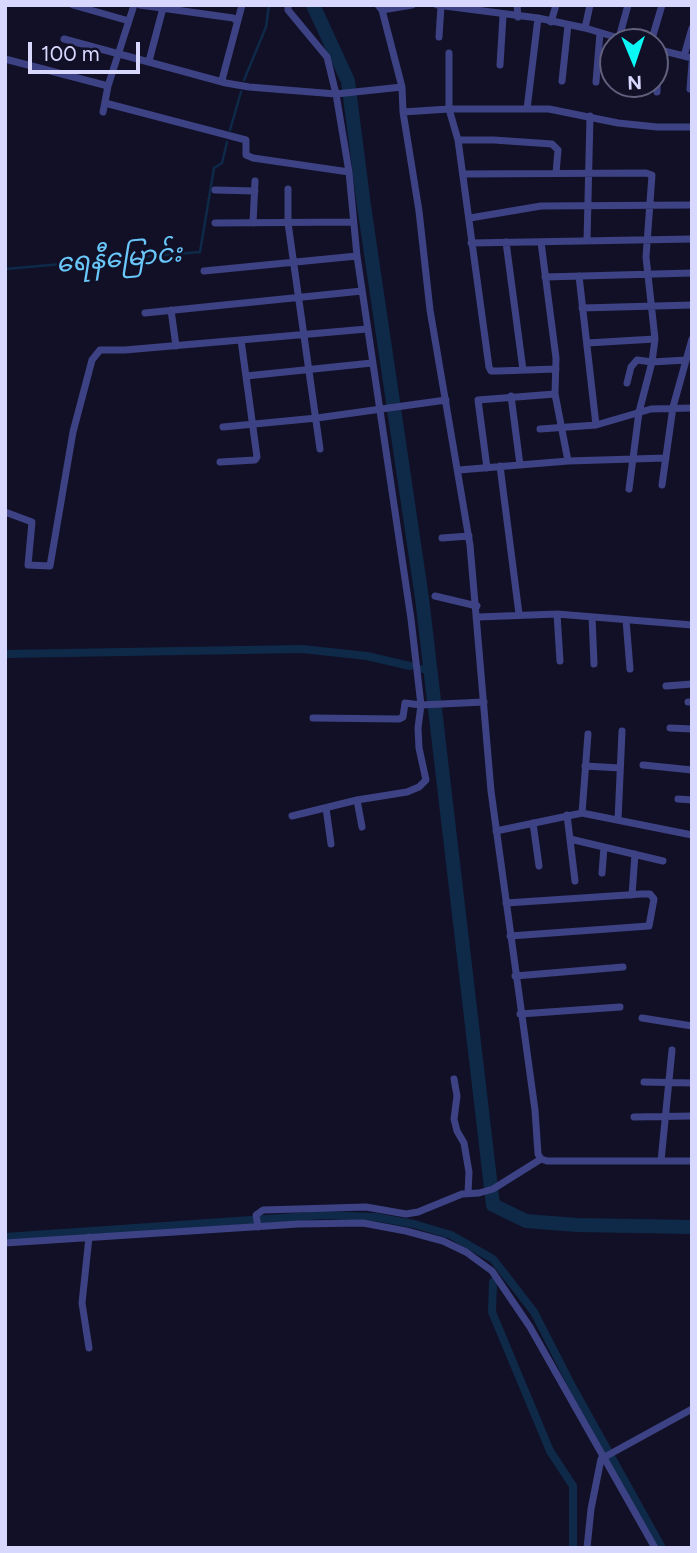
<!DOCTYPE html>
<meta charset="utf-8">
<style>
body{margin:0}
#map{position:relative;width:697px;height:1553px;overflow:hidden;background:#121027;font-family:Figtree,sans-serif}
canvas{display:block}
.frame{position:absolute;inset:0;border:7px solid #d8d8fe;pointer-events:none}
.north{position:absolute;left:599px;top:28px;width:70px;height:70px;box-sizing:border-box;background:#121027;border:2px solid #61607d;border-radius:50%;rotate:178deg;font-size:19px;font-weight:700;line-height:28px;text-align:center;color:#d8d8fe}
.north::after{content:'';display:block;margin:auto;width:24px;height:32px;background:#0af7f5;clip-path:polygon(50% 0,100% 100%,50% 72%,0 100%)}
.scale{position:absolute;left:28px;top:42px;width:112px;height:32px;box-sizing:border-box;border:4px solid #d8d8fe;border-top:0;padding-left:9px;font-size:21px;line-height:24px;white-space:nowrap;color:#d8d8fe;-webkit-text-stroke:5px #121027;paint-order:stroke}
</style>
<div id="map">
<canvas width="697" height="1553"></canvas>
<div class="frame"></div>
<div class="north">N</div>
<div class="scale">100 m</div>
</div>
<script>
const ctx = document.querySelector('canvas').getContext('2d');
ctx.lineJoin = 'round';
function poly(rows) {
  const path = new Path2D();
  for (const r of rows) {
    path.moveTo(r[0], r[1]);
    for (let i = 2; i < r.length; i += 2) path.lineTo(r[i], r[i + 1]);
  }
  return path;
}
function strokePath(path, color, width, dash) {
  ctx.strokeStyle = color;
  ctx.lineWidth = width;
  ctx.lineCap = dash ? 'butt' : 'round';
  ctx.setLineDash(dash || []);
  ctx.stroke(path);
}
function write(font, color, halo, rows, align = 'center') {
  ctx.font = font + ' Figtree,"Noto Sans Myanmar",sans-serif';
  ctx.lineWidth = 5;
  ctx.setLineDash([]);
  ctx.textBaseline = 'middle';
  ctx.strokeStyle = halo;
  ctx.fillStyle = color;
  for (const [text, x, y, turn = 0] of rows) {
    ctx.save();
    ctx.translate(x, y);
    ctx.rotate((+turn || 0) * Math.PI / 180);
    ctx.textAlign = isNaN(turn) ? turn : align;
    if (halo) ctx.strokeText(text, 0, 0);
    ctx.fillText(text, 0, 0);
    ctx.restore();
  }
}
strokePath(poly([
 [244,80,266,27,269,5],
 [230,130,241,92],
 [5,269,200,252,214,168,222,163,227,142]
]), '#0e2a48', 2.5);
strokePath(poly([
 [5,654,302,649,367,656,410,666],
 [423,669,430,670],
 [5,1237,324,1215,375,1217,414,1224,451,1235,493,1259,534,1312,573,1388,662,1548],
 [493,1282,492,1312,550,1451,573,1486,573,1548]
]), '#0e2a48', 8);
strokePath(poly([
 [313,5,348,81,364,206,422,598,493,1205,526,1221,577,1225,692,1227]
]), '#0e2a48', 14);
strokePath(poly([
 [73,5,129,21],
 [140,5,233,18,237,21],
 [288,5,288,10,327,57,336,94,349,172,357,256,411,619,421,705,418,728,419,748,426,780,419,787,407,792,357,800,292,816],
 [378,5,382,10,402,87,403,112,419,211,430,310,470,545,491,791,535,1110,538,1154,541,1159],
 [437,5,538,18,585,28,632,42],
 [517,5,518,17],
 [382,10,412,5],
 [551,22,556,5],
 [585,28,590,5],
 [439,37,441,6],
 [619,38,628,5],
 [64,39,226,83,249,87,336,94,402,87],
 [651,42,662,5],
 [656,49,692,58],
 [449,53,449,109,458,140,489,367,491,371,498,371,556,369],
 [684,56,692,28],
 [5,59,108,86],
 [149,61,163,8],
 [500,65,503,16],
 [222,80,242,5],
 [562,81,568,25],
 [596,82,600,33],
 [690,89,692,63],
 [657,92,658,50],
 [105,103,246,140,246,155,253,158,349,172],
 [527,109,538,18],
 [103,112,108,86,134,5],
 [403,112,449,109,549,109,618,123,657,127,692,127],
 [458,140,494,140,552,144,558,150,556,173],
 [463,174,646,173,652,175,646,257,655,339,652,362,639,412,629,489],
 [288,189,288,223,320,449],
 [215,190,255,191],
 [470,218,541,206,692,205],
 [215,223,353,222],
 [253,223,255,181],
 [587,241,590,116],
 [506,242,523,370],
 [541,242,556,358,555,394,568,461],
 [471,243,692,239],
 [204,271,357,256],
 [579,276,596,425],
 [545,277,692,273],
 [582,308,692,305],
 [171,310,176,346],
 [145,313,362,291],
 [587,343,655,339],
 [246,376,372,363],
 [627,383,631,367,637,360,652,362,686,360],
 [511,396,520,465],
 [223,427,317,418,446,400],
 [540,429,596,425,651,409,692,408],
 [220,462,255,460,257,457,241,340],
 [500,466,519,614],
 [487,468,478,400,555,394],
 [459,470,568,461,666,458],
 [662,485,673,407,692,339],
 [5,512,32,522,28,565,50,566,73,432,92,360,100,350,125,350,367,329],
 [442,538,469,536],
 [435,596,477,606],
 [557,614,560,661],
 [478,617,557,614,692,625],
 [592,617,594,664],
 [626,620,630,669],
 [666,686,692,684],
 [688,702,692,702],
 [313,718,399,719,403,717,405,703,421,705,484,702],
 [670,728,692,729],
 [643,765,692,770],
 [585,766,620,768],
 [678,799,692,800],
 [357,800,362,827],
 [326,808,331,844],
 [582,813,588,734],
 [567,815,575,881],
 [618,820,622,731],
 [533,823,539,866],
 [496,831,582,813,692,835],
 [570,839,663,861],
 [602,873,604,847],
 [632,895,635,854],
 [506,903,642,894,650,894,654,899,649,926,510,936],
 [515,976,623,967],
 [520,1014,620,1007],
 [642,1018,692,1026],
 [454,1079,457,1096,454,1119,457,1131,464,1143,469,1172,468,1193],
 [644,1082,692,1083],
 [634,1117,692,1116],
 [541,1159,547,1161,692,1161],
 [661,1161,672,1050],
 [258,1227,256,1215,263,1210,366,1207,406,1214,418,1212,462,1194,479,1193,493,1189,541,1159],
 [89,1237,82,1303,89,1348],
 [5,1243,298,1224,363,1223,406,1231,443,1241,466,1252,492,1271,530,1327,655,1548],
 [587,1548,591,1509,601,1459,692,1409]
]), '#3d4284', 7);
write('italic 26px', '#69c7fa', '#121027', [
 ["ရေနီမြောင်း",119,259,-5]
]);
</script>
